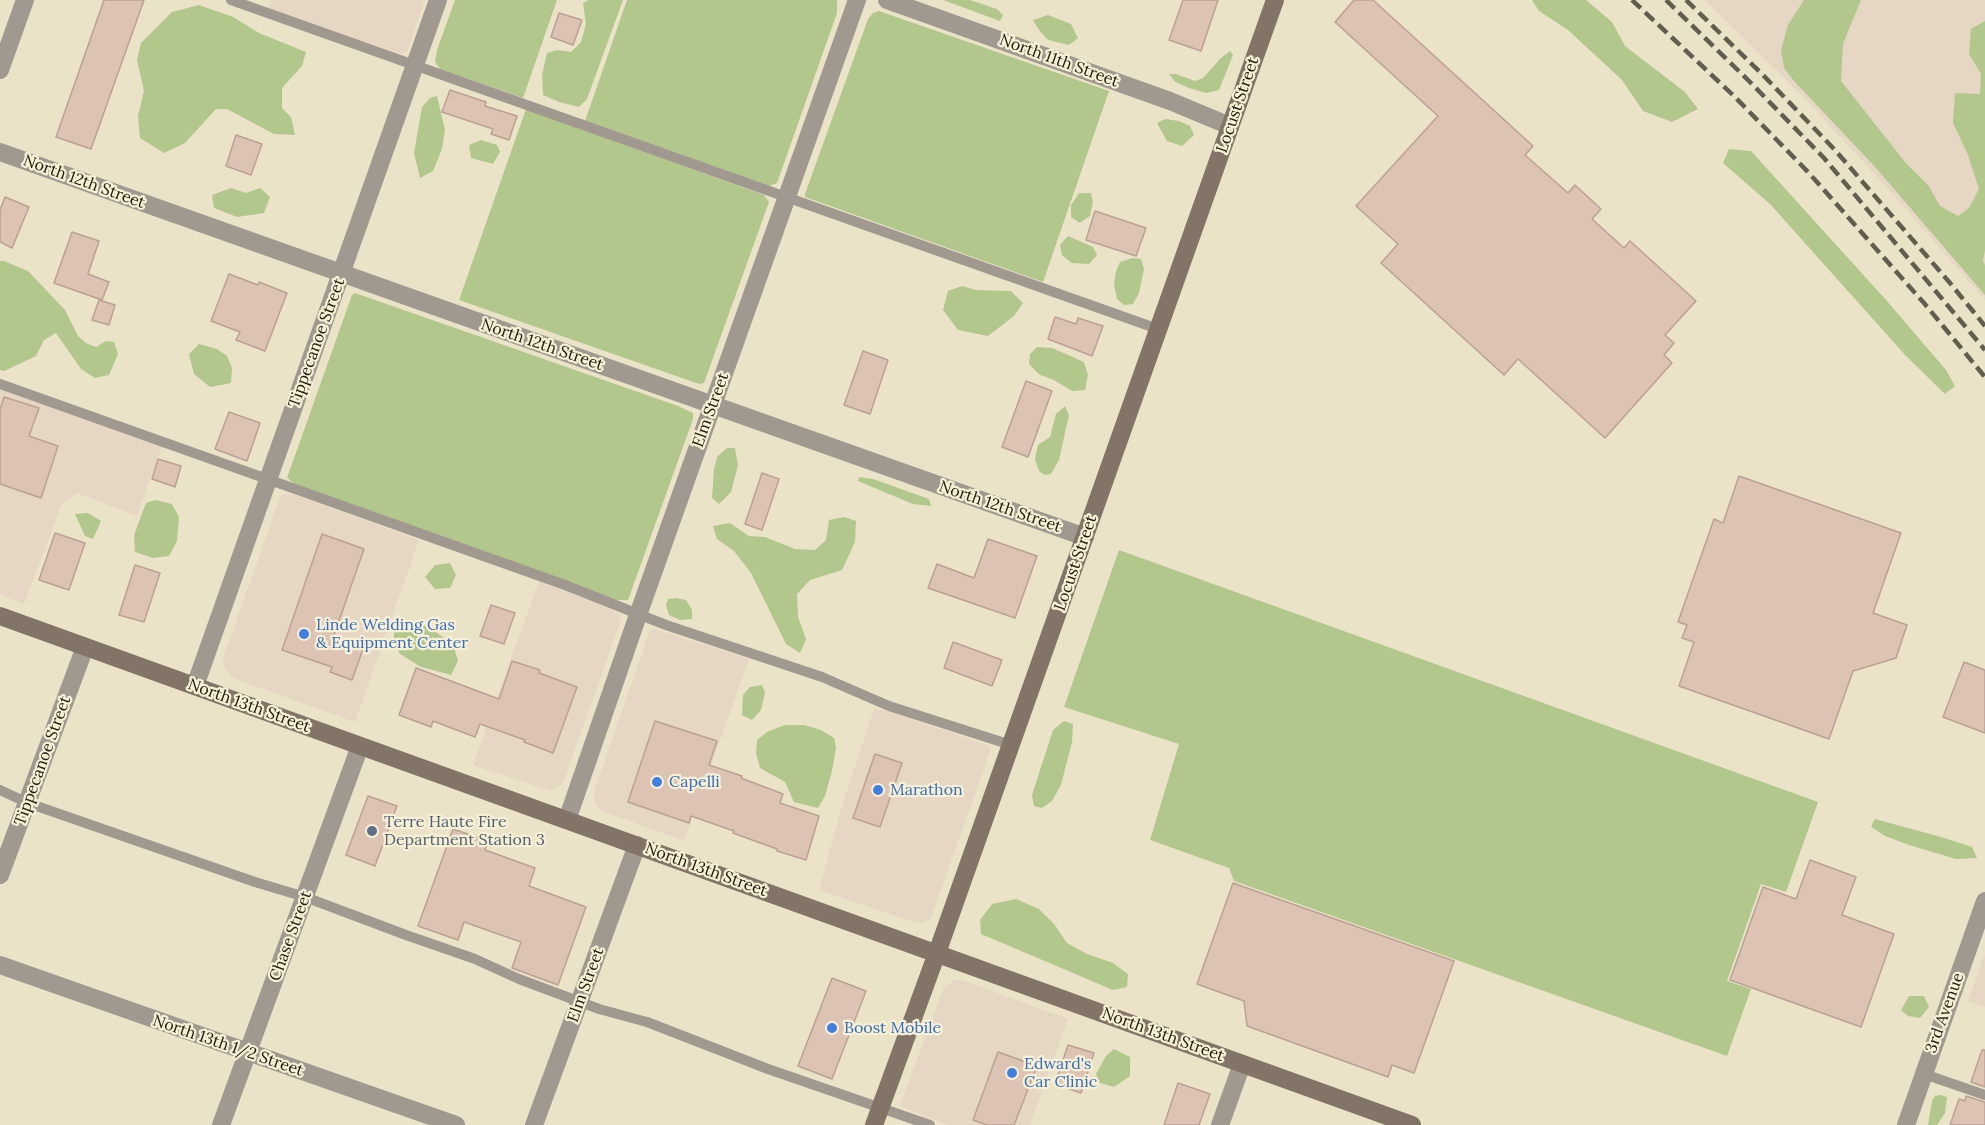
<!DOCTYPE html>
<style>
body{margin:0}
canvas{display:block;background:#eae3c8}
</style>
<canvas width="1985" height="1125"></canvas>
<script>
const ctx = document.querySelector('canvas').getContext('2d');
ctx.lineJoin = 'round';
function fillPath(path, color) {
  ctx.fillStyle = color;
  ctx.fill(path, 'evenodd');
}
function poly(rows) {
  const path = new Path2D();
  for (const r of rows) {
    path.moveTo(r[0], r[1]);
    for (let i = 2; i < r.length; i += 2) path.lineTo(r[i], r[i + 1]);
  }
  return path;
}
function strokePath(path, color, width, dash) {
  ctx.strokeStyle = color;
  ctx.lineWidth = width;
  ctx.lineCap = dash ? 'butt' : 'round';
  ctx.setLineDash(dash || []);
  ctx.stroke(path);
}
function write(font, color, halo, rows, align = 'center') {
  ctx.font = font + ' Lora,serif';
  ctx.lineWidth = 4.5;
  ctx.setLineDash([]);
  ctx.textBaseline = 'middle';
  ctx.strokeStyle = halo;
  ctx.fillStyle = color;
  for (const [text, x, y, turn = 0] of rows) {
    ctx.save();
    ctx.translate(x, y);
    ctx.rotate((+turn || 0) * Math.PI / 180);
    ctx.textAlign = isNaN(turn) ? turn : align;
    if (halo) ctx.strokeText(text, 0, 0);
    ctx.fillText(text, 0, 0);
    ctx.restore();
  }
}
fillPath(poly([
 [272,0,425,0,407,51,402,54,315,26,269,8],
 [1705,0,1985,0,1985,300,1890,191,1806,100],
 [1,388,162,446,137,516,77,493,62,504,24,604,0,595,0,392],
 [288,494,295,495,419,540,355,722,233,678,224,667,223,659,281,495],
 [539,581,610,609,619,615,621,620,563,783,551,791,473,765],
 [655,629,749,659,684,841,605,812,596,805,594,799,594,791,650,631],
 [874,709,888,711,987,745,991,749,931,918,923,923,916,923,819,890,842,806],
 [1985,954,1985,1007,1968,1001],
 [955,980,962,980,1068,1019,1030,1125,948,1125,904,1108,900,1105,944,987]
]), '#e6d6c4');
fillPath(poly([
 [455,0,557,0,523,98,440,69,435,62,437,50],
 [589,0,623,0,587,99,579,107,559,102,543,95,542,75,547,53,557,50,571,52,581,42,586,24,583,3],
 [627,0,837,0,837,13,777,183,769,186,585,121],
 [943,0,970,0,997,9,1003,15,1000,21],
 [1532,0,1586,0,1612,22,1625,46,1685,92,1698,109,1672,122,1643,111,1622,80,1568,30,1539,11],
 [1804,0,1861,0,1843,44,1841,81,1905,162,1928,185,1940,206,1958,216,1969,208,1979,189,1968,155,1953,123,1955,93,1980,94,1981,74,1969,54,1971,29,1985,21,1985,250,1983,261,1985,265,1985,295,1877,169,1794,81,1784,68,1781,50,1788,25],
 [199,5,233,17,259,33,306,52,302,66,282,88,282,108,291,117,295,135,274,134,227,109,216,109,185,143,164,153,140,138,138,116,144,91,137,60,141,43,172,12],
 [879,11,1109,91,1043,282,805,197,805,194,868,19,873,13],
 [1048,15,1071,24,1078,38,1069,45,1048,40,1039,30,1033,20],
 [1230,51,1233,55,1219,90,1206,93,1189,88,1175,82,1169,74,1176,74,1195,81,1203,78,1220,59],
 [437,96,445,130,442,149,433,171,420,178,414,153,422,107,430,98],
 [526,109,764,195,769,202,704,383,699,384,459,300],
 [1165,119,1179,121,1190,126,1194,135,1182,146,1167,141,1157,123],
 [481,140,497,145,500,152,493,164,471,158,469,145],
 [1729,149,1751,151,1887,301,1946,370,1955,386,1945,394,1906,356,1770,204,1723,163],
 [231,188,246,193,260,188,270,197,264,213,237,217,214,208,212,195],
 [1079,193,1091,193,1093,202,1090,216,1080,223,1071,217,1071,205],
 [1068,236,1093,247,1097,255,1089,264,1072,263,1062,255,1060,245],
 [1133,258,1141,259,1144,269,1139,293,1133,304,1124,305,1117,299,1114,285,1116,271,1120,262],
 [0,261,4,261,28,271,65,310,78,336,86,343,96,347,106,341,114,342,118,354,109,375,95,378,81,369,56,333,44,340,36,356,4,371,0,370],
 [962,286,976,290,1011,291,1023,303,1014,316,988,336,958,330,943,310,948,291],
 [355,293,678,406,693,413,693,419,628,600,616,600,296,485,287,478,352,295],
 [199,344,217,349,227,356,232,368,231,383,210,387,194,374,189,354],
 [1037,347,1052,348,1084,362,1088,375,1085,390,1072,391,1054,380,1040,375,1029,364,1030,354],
 [1065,406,1069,415,1059,460,1051,474,1045,475,1039,471,1035,459,1038,445,1050,437,1056,414],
 [727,448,735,448,738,465,731,492,719,504,712,498,714,469,717,457],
 [859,477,873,479,929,499,931,506,913,504,858,481],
 [155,500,172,504,179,517,177,541,169,556,153,558,135,552,134,535,146,503],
 [88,513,101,521,93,539,85,536,75,514],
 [844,517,856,521,855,542,842,570,810,580,797,594,798,617,806,639,800,653,786,644,751,573,734,551,717,539,713,526,730,523,749,536,765,537,795,549,815,550,826,540,829,520],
 [1119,550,1818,802,1786,892,1761,884,1727,981,1751,989,1727,1056,1234,881,1229,868,1150,840,1179,744,1064,707],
 [450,563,456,575,450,588,435,589,425,577,435,565],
 [676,598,686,600,692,610,692,619,680,620,669,615,666,605,668,599],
 [415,621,428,627,453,644,458,661,451,675,421,667,400,654,394,643,394,633,400,626],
 [762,685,765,693,761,710,752,720,742,715,743,695,750,687],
 [1064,721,1073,724,1072,742,1061,785,1052,801,1042,808,1034,806,1032,795,1053,730],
 [785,725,804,725,821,730,834,738,836,748,832,771,825,796,818,808,794,802,785,782,760,768,756,753,757,740,767,732],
 [1875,819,1941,837,1972,847,1977,858,1956,859,1909,845,1885,836,1871,827],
 [1016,899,1039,909,1054,924,1067,943,1087,954,1113,963,1128,974,1127,987,1113,990,981,934,980,920,992,904],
 [1909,996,1924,996,1929,1007,1920,1018,1908,1016,1901,1010],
 [1114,1049,1130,1057,1130,1076,1114,1087,1100,1083,1096,1074,1106,1056],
 [1940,1095,1947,1097,1945,1113,1937,1125,1928,1125,1932,1101,1935,1096]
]), '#b2c78c');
const building = poly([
 [104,0,144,0,91,149,56,137,104,0],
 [1183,0,1218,0,1201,51,1169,40,1183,0],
 [1354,0,1373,0,1533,146,1525,155,1568,193,1575,185,1601,209,1592,219,1624,248,1630,241,1696,301,1665,335,1674,343,1664,355,1672,363,1605,438,1518,359,1504,375,1381,263,1398,244,1356,206,1438,116,1335,22,1354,0],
 [559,13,582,20,573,45,551,37,559,13],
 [450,90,486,102,485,106,517,116,509,140,491,134,493,129,442,112,450,90],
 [236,135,262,144,251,175,226,166,236,135],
 [5,197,29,207,12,248,0,242,0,210,5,197],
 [1095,211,1146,228,1136,256,1086,240,1095,211],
 [72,232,99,241,88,274,109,282,102,300,54,283,72,232],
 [229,274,258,285,259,282,287,293,265,351,236,340,240,332,211,321,229,274],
 [99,300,115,305,109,325,92,320,99,300],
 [1055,317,1076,324,1078,318,1103,326,1092,356,1048,339,1055,317],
 [863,351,888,360,870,414,844,405,863,351],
 [1026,381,1052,391,1028,457,1002,447,1026,381],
 [4,397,39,408,29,436,58,446,41,498,0,484,0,410,4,397],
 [229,412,260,423,247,461,215,449,229,412],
 [158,459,181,466,175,487,152,479,158,459],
 [762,473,779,479,762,530,745,524,762,473],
 [1739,476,1901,533,1873,613,1907,625,1896,658,1853,671,1829,739,1679,686,1694,642,1682,638,1687,625,1678,622,1714,519,1723,523,1739,476],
 [55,533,85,543,69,590,39,580,55,533],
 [322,534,364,549,333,638,363,649,352,680,330,672,332,667,282,650,322,534],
 [988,539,1037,556,1015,618,928,588,937,564,974,578,988,539],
 [135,565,160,573,144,622,119,615,135,565],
 [491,605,515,613,504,644,480,636,491,605],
 [953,642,1002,660,992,686,944,668,953,642],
 [512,661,540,670,539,673,577,687,553,753,524,742,525,740,480,724,475,737,433,721,431,727,399,715,416,668,499,699,512,661],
 [1964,662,1985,670,1985,733,1943,717,1964,662],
 [655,721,717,741,709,765,742,776,741,778,783,794,780,803,819,816,806,860,777,851,777,849,733,833,734,831,691,816,689,823,628,802,655,721],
 [875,754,902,763,880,827,853,818,875,754],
 [368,796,397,806,375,866,346,855,368,796],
 [453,829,488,841,485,850,535,868,529,886,586,907,558,985,512,968,521,942,464,922,458,940,418,926,453,829],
 [1810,860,1856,877,1842,915,1894,934,1861,1027,1730,980,1763,887,1796,899,1810,860],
 [1233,883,1454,961,1414,1073,1392,1065,1388,1077,1247,1026,1244,1001,1197,984,1233,883],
 [832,978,866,991,832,1079,798,1066,832,978],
 [1068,1045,1094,1053,1081,1093,1055,1084,1068,1045],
 [1982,1050,1985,1050,1985,1087,1971,1082,1982,1050],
 [998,1052,1037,1066,1014,1125,987,1125,973,1120,998,1052],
 [1178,1083,1210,1094,1199,1125,1164,1125,1178,1083],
 [1966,1096,1985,1102,1985,1125,1950,1125,1959,1099,1965,1101,1966,1096]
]);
fillPath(building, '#ddc3b4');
strokePath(building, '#bba193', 1.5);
strokePath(poly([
 [231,0,1158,329],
 [0,384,565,585,666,625,822,677,889,706,1011,745],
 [0,790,28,803,255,882,305,897,406,935,475,959,519,979,599,1009,647,1022,768,1069,930,1125],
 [1924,1074,1985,1095]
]), '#a19890', 10);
strokePath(poly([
 [887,0,1170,101,1230,126],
 [0,70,25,0],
 [0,152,1085,537],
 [195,686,438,0],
 [567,820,638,615,857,0],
 [0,875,85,647],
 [0,965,456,1125],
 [221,1125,360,746],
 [534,1125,637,845],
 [1220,1125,1242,1064],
 [1906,1125,1985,901]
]), '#a19890', 18);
strokePath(poly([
 [0,616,1412,1125],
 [874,1125,937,953,1275,0]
]), '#827568', 18);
strokePath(poly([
 [1632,0,1734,96,1808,172,1924,303,1985,377],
 [1666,0,1750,82,1824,158,1985,350],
 [1686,0,1763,75,1835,150,1950,283,1985,326]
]), '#625d4e', 4.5, [12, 6]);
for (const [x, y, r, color] of [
 [304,634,6,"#3f7fe0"],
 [657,782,6,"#3f7fe0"],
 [878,790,6,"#3f7fe0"],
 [372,831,6,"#5c6f8a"],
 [832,1028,6,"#3f7fe0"],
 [1012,1073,6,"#3f7fe0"]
]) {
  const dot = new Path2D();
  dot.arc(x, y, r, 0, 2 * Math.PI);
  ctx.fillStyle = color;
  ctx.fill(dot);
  strokePath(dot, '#f7f0d5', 2);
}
write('16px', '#1d1a10', '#f7f0d5', [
 ["North 11th Street",1059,61,20],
 ["Locust Street",1238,105,-71],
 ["North 12th Street",84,182,20],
 ["Tippecanoe Street",317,343,-70],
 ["North 12th Street",542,345,19],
 ["Elm Street",711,410,-70],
 ["North 12th Street",1000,507,19],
 ["Locust Street",1076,563,-71],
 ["North 13th Street",249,706,20],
 ["Tippecanoe Street",43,761,-70],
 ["North 13th Street",706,870,20],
 ["Chase Street",291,936,-70],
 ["Elm Street",586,985,-70],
 ["3rd Avenue",1945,1013,-70],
 ["North 13th Street",1163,1035,20],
 ["North 13th 1/2 Street",228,1046,19]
]);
write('16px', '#366cbe', '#f7f0d5', [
 ["Linde Welding Gas",316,625],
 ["& Equipment Center",316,643],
 ["Capelli",669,782],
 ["Marathon",890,790],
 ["Boost Mobile",844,1028],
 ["Edward's",1024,1064],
 ["Car Clinic",1024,1082]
], 'left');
write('16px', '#4e5e75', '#f7f0d5', [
 ["Terre Haute Fire",384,822],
 ["Department Station 3",384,840]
], 'left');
</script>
